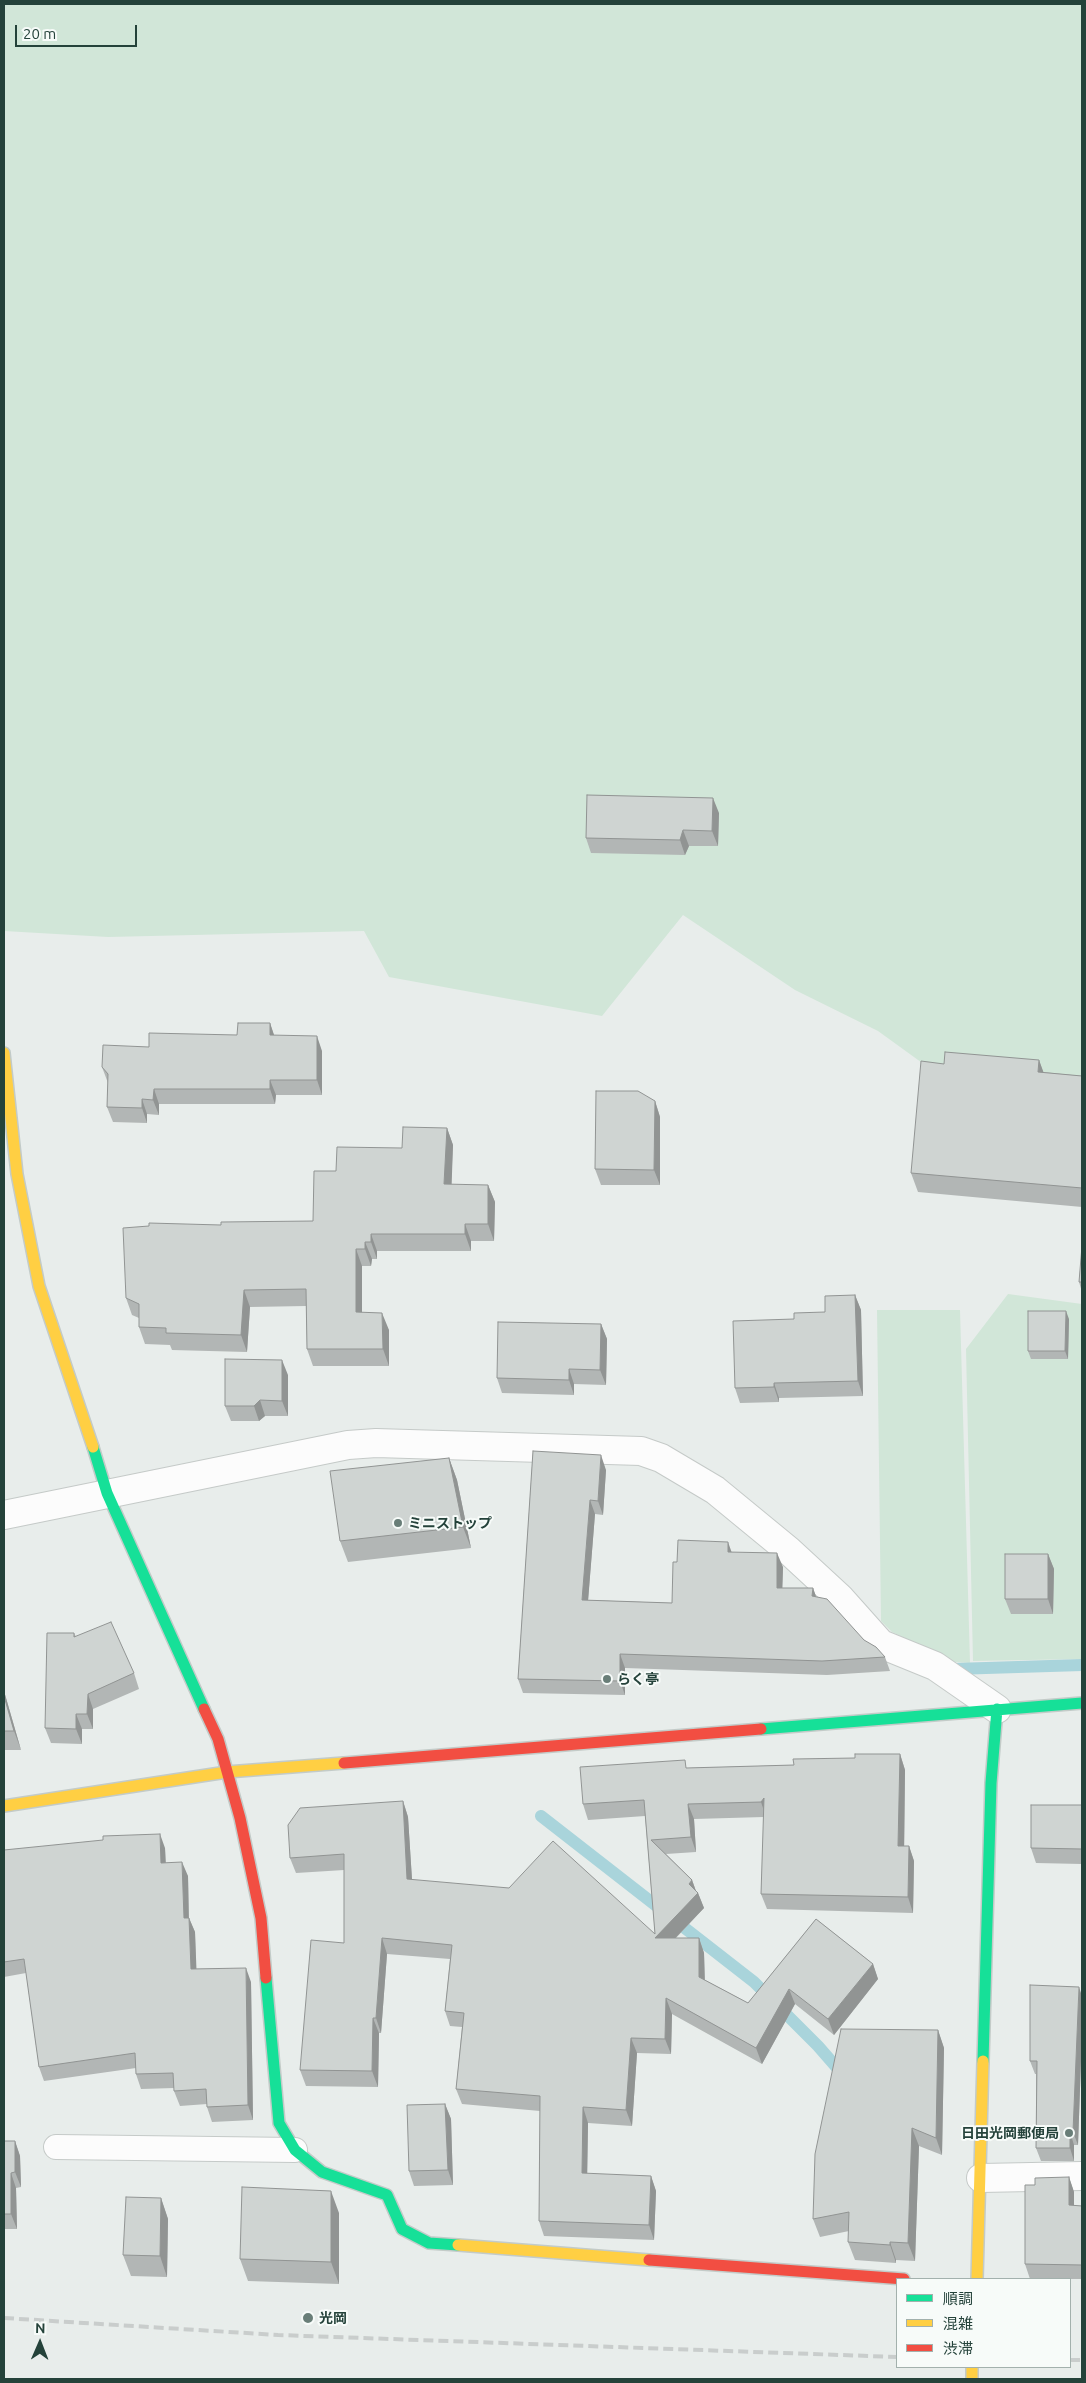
<!DOCTYPE html>
<meta charset="utf-8">
<style>
body{margin:0}
#map{position:relative;width:1086px;height:2383px;overflow:hidden;background:#e8edeb;font-family:Ubuntu,"Noto Sans JP",sans-serif}
canvas{display:block}
.frame{position:absolute;inset:0;border:5px solid #24423a;pointer-events:none}
.legend{position:absolute;left:896px;top:2278px;width:175px;height:90px;box-sizing:border-box;background:#f7fbf9;border:1px solid #a3b1ad;margin:0;padding:6px 9px;list-style:none;font-size:15px;color:#24423a}
.legend li{display:flex;align-items:center;gap:10px;height:25px}
.legend b{width:25px;border:1px solid #a3b1ad}
.north{position:absolute;left:15px;top:2318px;width:50px;height:50px;-webkit-text-stroke:4px #f7fbf9;paint-order:stroke;rotate:1deg;font-size:14px;font-weight:700;line-height:20px;text-align:center;color:#24423a}
.north::after{content:'';display:block;margin:auto;width:18px;height:22px;background:#24423a;clip-path:polygon(50% 0,100% 100%,50% 72%,0 100%)}
.scale{position:absolute;left:15px;top:25px;width:122px;height:22px;box-sizing:border-box;border:2px solid #24423a;border-top:0;padding-left:6px;font-size:15px;line-height:18px;white-space:nowrap;color:#24423a;-webkit-text-stroke:4px #f7fbf9;paint-order:stroke}
</style>
<div id="map">
<canvas width="1086" height="2383"></canvas>
<div class="frame"></div>
<ul class="legend">
<li><b style="height:6px;background:#16e098"></b>順調</li>
<li><b style="height:6px;background:#ffcf43"></b>混雑</li>
<li><b style="height:6px;background:#f24e42"></b>渋滞</li>
</ul>
<div class="north">N</div>
<div class="scale">20 m</div>
</div>
<script>
const ctx = document.querySelector('canvas').getContext('2d');
ctx.lineJoin = 'round';
function fillPath(path, color) {
  ctx.fillStyle = color;
  ctx.fill(path, 'evenodd');
}
function poly(rows) {
  const path = new Path2D();
  for (const r of rows) {
    path.moveTo(r[0], r[1]);
    for (let i = 2; i < r.length; i += 2) path.lineTo(r[i], r[i + 1]);
  }
  return path;
}
function strokePath(path, color, width, dash) {
  ctx.strokeStyle = color;
  ctx.lineWidth = width;
  ctx.lineCap = dash ? 'butt' : 'round';
  ctx.setLineDash(dash || []);
  ctx.stroke(path);
}
function write(font, color, halo, rows, align = 'center') {
  ctx.font = font + ' Ubuntu,"Noto Sans JP",sans-serif';
  ctx.lineWidth = 4;
  ctx.setLineDash([]);
  ctx.textBaseline = 'middle';
  ctx.strokeStyle = halo;
  ctx.fillStyle = color;
  for (const [text, x, y, turn = 0] of rows) {
    ctx.save();
    ctx.translate(x, y);
    ctx.rotate((+turn || 0) * Math.PI / 180);
    ctx.textAlign = isNaN(turn) ? turn : align;
    if (halo) ctx.strokeText(text, 0, 0);
    ctx.fillText(text, 0, 0);
    ctx.restore();
  }
}
fillPath(poly([
 [4,4,1082,4,1082,1129,925,1065,878,1031,795,990,683,915,602,1016,389,977,364,931,108,937,4,931],
 [1008,1294,1082,1304,1082,1659,973,1661,966,1349],
 [877,1310,960,1310,970,1663,955,1662,892,1632,881,1621]
]), '#d1e6d8');
strokePath(poly([
 [948,1666,954,1669,1082,1665],
 [541,1816,754,1982,818,2046,845,2077]
]), '#a9d4db', 12);
const lane = poly([
 [56,2147,295,2150]
]);
const street = poly([
 [4,1515,348,1445,376,1443,641,1451,661,1458,715,1490,788,1550,840,1598,881,1644,935,1666,997,1709],
 [981,2178,1082,2176]
]);
const fast = poly([
 [93,1447,107,1493,204,1709],
 [761,1729,1082,1703],
 [266,1978,279,2123,295,2150,322,2172,387,2195,402,2229,429,2243,458,2245],
 [983,2061,991,1783,997,1709]
]);
const slow = poly([
 [4,1053,17,1174,39,1286,93,1447],
 [4,1806,227,1772,344,1763],
 [458,2245,649,2260],
 [977,2279,983,2061],
 [972,2367,972,2379]
]);
const jam = poly([
 [204,1709,218,1739,240,1818,261,1918,266,1978],
 [344,1763,761,1729],
 [649,2260,904,2279]
]);
strokePath(lane, '#c5cac8', 26);
strokePath(street, '#c5cac8', 30);
strokePath(fast, '#c3cbc8', 14);
strokePath(slow, '#c3cbc8', 14);
strokePath(jam, '#c3cbc8', 14);
strokePath(lane, '#fcfcfc', 24);
strokePath(street, '#fcfcfc', 28);
strokePath(fast, '#16e098', 11);
strokePath(slow, '#ffcf43', 11);
strokePath(jam, '#f24e42', 11);
strokePath(poly([
 [4,2318,278,2335,897,2357],
 [1070,2360,1082,2360]
]), '#c9cdcc', 4, [10, 5]);
fillPath(poly([
 [719,813,718,846,689,846,685,855,591,853,586,838],
 [270,1023,274,1035,322,1051,322,1095,276,1095,275,1104,159,1104,159,1115,147,1114,147,1123,113,1122,107,1107,108,1083,102,1067,149,1047,237,1035],
 [1039,1060,1043,1072,1082,1076,1082,1207,918,1192,911,1173,944,1064],
 [655,1101,660,1117,660,1185,601,1185,595,1169],
 [447,1128,453,1145,451,1185,488,1185,495,1202,494,1241,471,1241,471,1251,377,1251,377,1259,372,1259,371,1266,362,1266,362,1312,389,1330,389,1366,313,1366,307,1349,306,1306,250,1307,247,1352,172,1350,170,1345,145,1344,139,1327,139,1318,132,1315,126,1298,221,1225,313,1221,336,1171,402,1148],
 [1082,1246,1082,1292,1079,1282],
 [855,1295,861,1310,863,1396,779,1398,779,1402,740,1403,735,1388,794,1319,825,1312],
 [1069,1319,1068,1359,1031,1359,1028,1351],
 [601,1324,607,1339,606,1385,574,1384,574,1395,502,1393,497,1378],
 [288,1375,288,1416,265,1416,259,1421,231,1421,225,1406],
 [533,1451,606,1470,603,1515,595,1514,588,1600,672,1603,677,1562,732,1552,783,1567,782,1588,813,1588,816,1597,864,1640,885,1657,890,1671,827,1675,625,1668,625,1695,523,1693,518,1679],
 [449,1458,457,1480,471,1548,348,1562,340,1541],
 [1048,1554,1054,1569,1053,1614,1011,1614,1005,1599],
 [74,1633,76,1637,134,1673,139,1689,93,1709,93,1729,82,1729,82,1744,51,1743,45,1728],
 [4,1691,21,1750,4,1750],
 [900,1754,905,1770,904,1846,909,1846,914,1861,913,1913,767,1909,761,1894,764,1817,694,1819,696,1852,666,1854,692,1880,696,1891,698,1893,704,1908,676,1938,699,1938,704,1953,705,1980,748,2003,816,1919,873,1964,878,1979,834,2035,795,2004,762,2064,672,2014,671,2054,637,2053,632,2126,588,2123,587,2174,651,2176,656,2191,654,2240,544,2236,539,2221,540,2111,462,2104,456,2089,462,2027,450,2026,445,2011,450,1959,387,1954,381,2033,379,2033,378,2087,306,2086,300,2070,344,1943,344,1870,296,1873,290,1858,403,1801,408,1817,412,1880,655,1934,645,1816,588,1820,583,1804,688,1768,794,1765,855,1758],
 [1082,1805,1082,1864,1036,1863,1031,1848],
 [165,1848,166,1863,188,1876,189,1918,195,1932,196,1969,251,1982,253,2120,212,2122,207,2107,207,2104,180,2106,174,2091,174,2088,141,2089,136,2074,136,2068,44,2081,39,2067,26,1973,4,1977,4,1850],
 [1082,1996,1082,2032,1078,2145,1074,2145,1074,2161,1041,2161,1036,2148,1036,2074,1035,2074,1030,2061],
 [938,2030,944,2048,942,2155,919,2146,915,2261,896,2260,896,2263,855,2260,848,2242,849,2231,820,2237,813,2219],
 [445,2104,451,2119,453,2185,414,2186,409,2171],
 [4,2141,15,2141,20,2156,21,2187,16,2188,17,2229,4,2229],
 [1069,2177,1074,2192,1074,2205,1082,2206,1082,2279,1030,2279,1025,2264,1035,2185],
 [161,2198,168,2219,167,2277,131,2276,123,2255],
 [339,2213,339,2284,248,2281,240,2259]
]), '#b2b6b5');
fillPath(poly([
 [713,798,719,813,718,846,712,831],
 [683,830,689,846,685,855,680,840],
 [270,1023,275,1038,270,1035],
 [317,1036,322,1051,322,1095,317,1080],
 [1039,1060,1046,1079,1038,1072],
 [270,1080,276,1095,275,1104,270,1089],
 [154,1089,159,1104,159,1115,153,1100],
 [142,1099,147,1114,147,1123,142,1108],
 [655,1101,660,1117,660,1185,654,1170],
 [447,1128,453,1145,451,1202,444,1184],
 [488,1185,495,1202,494,1241,488,1224],
 [465,1224,471,1241,471,1251,465,1234],
 [371,1234,377,1251,377,1259,371,1242],
 [365,1242,372,1259,371,1266,365,1249],
 [356,1249,362,1266,362,1329,356,1312],
 [244,1290,250,1307,247,1352,241,1335],
 [855,1295,861,1310,863,1396,858,1381],
 [1066,1311,1069,1319,1068,1359,1065,1351],
 [382,1313,389,1330,389,1366,383,1349],
 [601,1324,607,1339,606,1385,600,1370],
 [282,1360,288,1375,288,1416,282,1401],
 [569,1369,574,1384,574,1395,569,1380],
 [774,1383,779,1398,779,1402,774,1387],
 [260,1400,265,1416,259,1421,254,1406],
 [601,1455,606,1470,603,1515,598,1501],
 [449,1458,457,1480,471,1548,463,1527],
 [590,1500,595,1514,587,1614,582,1600],
 [728,1542,733,1556,728,1552],
 [777,1553,783,1567,782,1602,777,1588],
 [1048,1554,1054,1569,1053,1614,1048,1599],
 [813,1588,818,1602,812,1596],
 [620,1654,625,1668,625,1695,620,1681],
 [4,1691,21,1750,14,1731,4,1696],
 [88,1694,93,1709,93,1729,87,1714],
 [76,1714,82,1729,82,1744,76,1729],
 [900,1754,905,1770,904,1861,898,1846],
 [764,1798,766,1817,761,1802],
 [403,1801,408,1817,413,1895,407,1879],
 [688,1804,694,1819,696,1852,691,1837],
 [160,1834,165,1848,166,1877,161,1863],
 [909,1846,914,1861,913,1913,908,1897],
 [182,1862,188,1876,189,1932,184,1918],
 [692,1880,697,1894,698,1893,704,1908,661,1953,655,1938,689,1884],
 [189,1918,195,1932,197,1983,191,1969],
 [382,1938,387,1954,381,2033,376,2018],
 [699,1938,704,1953,705,1992,699,1977],
 [873,1964,878,1979,834,2035,828,2019],
 [246,1968,251,1982,253,2120,248,2105],
 [1079,1987,1082,1996,1082,2032,1078,2145,1073,2132],
 [789,1989,795,2004,762,2064,756,2048],
 [666,1998,672,2014,671,2054,665,2039],
 [373,2018,379,2033,378,2087,372,2071],
 [938,2030,944,2048,942,2155,936,2138],
 [631,2038,637,2053,632,2126,626,2110],
 [445,2104,451,2119,453,2185,448,2170],
 [583,2107,588,2123,587,2189,582,2173],
 [912,2128,919,2146,915,2261,908,2243],
 [1070,2132,1074,2145,1074,2161,1070,2148],
 [15,2141,20,2156,21,2187,15,2172],
 [11,2173,16,2188,17,2229,11,2214],
 [651,2176,656,2191,654,2240,649,2225],
 [1069,2177,1074,2192,1074,2219,1069,2205],
 [331,2191,339,2213,339,2284,331,2262],
 [161,2198,168,2219,167,2277,160,2256],
 [890,2242,896,2260,896,2263,890,2245]
]), '#919493');
const building = poly([
 [587,795,713,798,712,831,683,830,680,840,586,838,587,795],
 [238,1023,270,1023,270,1035,317,1036,317,1080,270,1080,270,1089,154,1089,153,1100,142,1099,142,1108,107,1107,108,1074,102,1067,103,1045,149,1047,149,1033,237,1035,238,1023],
 [945,1052,1039,1060,1038,1072,1082,1076,1082,1188,911,1173,921,1061,944,1064,945,1052],
 [596,1091,638,1091,655,1101,654,1170,595,1169,596,1091],
 [403,1127,447,1128,444,1184,488,1185,488,1224,465,1224,465,1234,371,1234,371,1242,365,1242,365,1249,356,1249,356,1312,382,1313,383,1349,307,1349,306,1289,244,1290,241,1335,166,1333,166,1328,139,1327,139,1304,126,1298,123,1228,149,1226,149,1223,221,1225,221,1222,313,1221,314,1171,336,1171,337,1147,402,1148,403,1127],
 [1082,1246,1082,1282,1079,1282,1082,1246],
 [855,1295,858,1381,774,1383,774,1387,735,1388,733,1321,794,1319,794,1313,825,1312,825,1296,855,1295],
 [1028,1311,1066,1311,1065,1351,1028,1351,1028,1311],
 [498,1322,601,1324,600,1370,569,1369,569,1380,497,1378,498,1322],
 [225,1359,282,1360,282,1401,260,1400,254,1406,225,1406,225,1359],
 [533,1451,601,1455,598,1501,590,1500,582,1600,672,1603,673,1562,677,1562,678,1540,728,1542,728,1552,777,1553,777,1588,813,1588,812,1596,827,1599,864,1640,876,1647,885,1657,822,1661,620,1654,620,1681,518,1679,533,1451],
 [449,1458,463,1527,340,1541,330,1471,449,1458],
 [1005,1554,1048,1554,1048,1599,1005,1599,1005,1554],
 [111,1622,134,1673,88,1694,87,1714,76,1714,76,1729,45,1728,47,1633,74,1633,74,1637,111,1622],
 [4,1696,14,1731,4,1731,4,1696],
 [855,1754,900,1754,898,1846,909,1846,908,1897,761,1894,764,1798,761,1802,688,1804,691,1837,651,1840,692,1880,689,1884,698,1893,655,1938,699,1938,699,1977,748,2003,816,1919,873,1964,828,2019,789,1989,756,2048,666,1998,665,2039,631,2038,626,2110,583,2107,582,2173,651,2176,649,2225,539,2221,540,2096,456,2089,464,2013,445,2011,452,1945,382,1938,376,2018,373,2018,372,2071,300,2070,311,1940,344,1943,344,1854,290,1858,288,1825,300,1808,403,1801,407,1879,509,1888,553,1841,655,1934,644,1800,583,1804,580,1767,685,1760,686,1768,794,1765,793,1759,855,1758,855,1754],
 [1031,1805,1082,1805,1082,1849,1031,1848,1031,1805],
 [160,1834,161,1863,182,1862,184,1918,189,1918,191,1969,246,1968,248,2105,207,2107,206,2089,174,2091,173,2073,136,2074,135,2053,39,2067,24,1959,4,1962,4,1850,103,1840,103,1836,160,1834],
 [1030,1985,1079,1987,1073,2132,1070,2132,1070,2148,1036,2148,1037,2061,1030,2061,1030,1985],
 [841,2029,938,2030,936,2138,912,2128,908,2243,890,2242,890,2245,848,2242,849,2212,813,2219,815,2154,841,2029],
 [445,2104,448,2170,409,2171,407,2105,445,2104],
 [4,2141,15,2141,15,2172,11,2173,11,2214,4,2214,4,2141],
 [1069,2177,1069,2205,1082,2206,1082,2265,1025,2264,1025,2185,1035,2185,1035,2178,1069,2177],
 [242,2187,331,2191,331,2262,240,2259,242,2187],
 [126,2197,161,2198,160,2256,123,2255,126,2197]
]);
fillPath(building, '#cfd4d2');
strokePath(building, '#919493', 1);
for (const [x, y, r, color] of [
 [398,1523,5,"#697e78"],
 [607,1679,5,"#697e78"],
 [1069,2133,5,"#697e78"],
 [308,2318,6,"#697e78"]
]) {
  const dot = new Path2D();
  dot.arc(x, y, r, 0, 2 * Math.PI);
  ctx.fillStyle = color;
  ctx.fill(dot);
  strokePath(dot, '#f7fbf9', 2);
}
write('bold 14px', '#24423a', '#f7fbf9', [
 ["ミニストップ",408,1523],
 ["らく亭",617,1679],
 ["日田光岡郵便局",1059,2133,"right"],
 ["光岡",319,2318]
], 'left');
</script>
